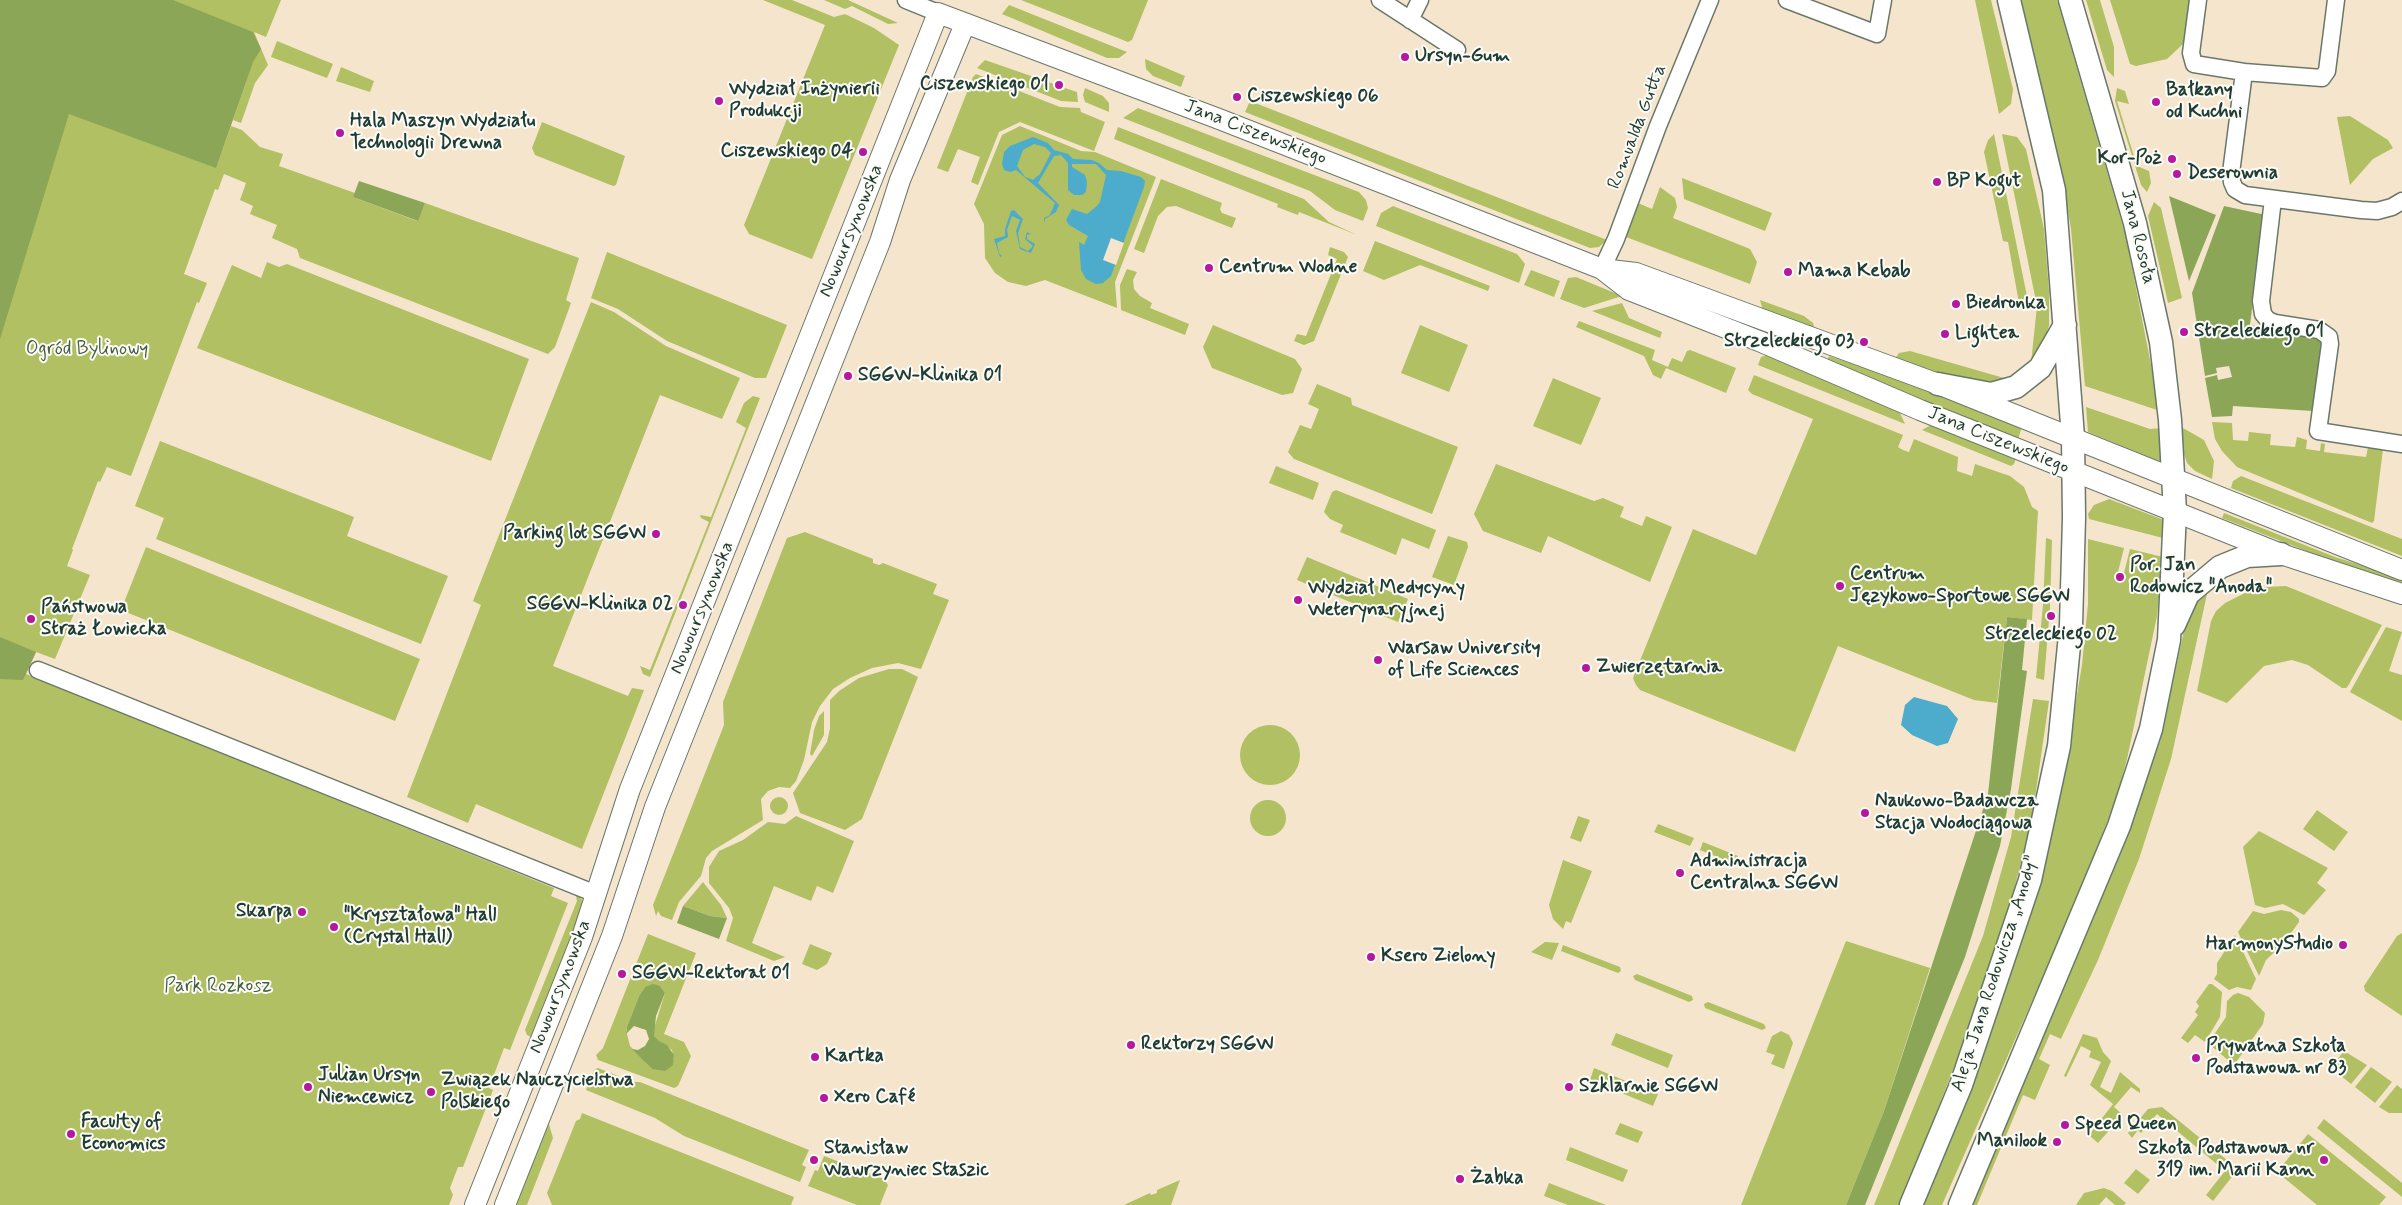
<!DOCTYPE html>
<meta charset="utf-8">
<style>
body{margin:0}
canvas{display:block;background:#f5e5cd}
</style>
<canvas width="2402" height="1205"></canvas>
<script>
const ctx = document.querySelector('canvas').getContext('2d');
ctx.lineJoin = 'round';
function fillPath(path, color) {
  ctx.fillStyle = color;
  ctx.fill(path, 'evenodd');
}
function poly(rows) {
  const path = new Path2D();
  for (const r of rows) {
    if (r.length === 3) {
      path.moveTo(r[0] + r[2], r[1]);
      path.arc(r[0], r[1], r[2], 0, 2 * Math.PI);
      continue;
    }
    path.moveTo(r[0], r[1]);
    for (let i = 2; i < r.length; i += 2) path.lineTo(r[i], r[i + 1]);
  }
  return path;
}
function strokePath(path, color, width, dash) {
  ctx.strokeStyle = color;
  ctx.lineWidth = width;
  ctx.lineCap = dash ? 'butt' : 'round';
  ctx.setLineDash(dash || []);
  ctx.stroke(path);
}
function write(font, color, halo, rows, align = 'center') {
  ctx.font = font + ' Mynerve,sans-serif';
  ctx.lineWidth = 4;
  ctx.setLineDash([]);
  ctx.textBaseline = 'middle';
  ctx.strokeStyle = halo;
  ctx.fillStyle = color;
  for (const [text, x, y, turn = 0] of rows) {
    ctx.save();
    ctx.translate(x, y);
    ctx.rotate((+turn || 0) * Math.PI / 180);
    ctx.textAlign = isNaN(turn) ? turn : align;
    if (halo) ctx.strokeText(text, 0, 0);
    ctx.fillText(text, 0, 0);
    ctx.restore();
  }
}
fillPath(poly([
 [0,0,281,0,266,37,254,32,268,65,255,83,241,123,233,120,253,62,216,168,231,126,242,130,260,147,283,154,279,166,355,193,353,197,417,221,425,203,579,258,566,300,571,303,555,347,548,354,300,258,297,249,272,238,277,225,250,214,253,206,240,200,246,183,224,174,218,190,215,189,184,274,207,283,199,303,197,302,131,476,107,467,100,482,98,481,72,549,73,550,67,566,90,575,55,659,36,652,26,674,554,888,551,896,568,903,510,1050,504,1048,489,1088,493,1090,463,1167,458,1167,450,1188,453,1195,449,1205,0,1205],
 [763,0,792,0,834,17,845,14,874,28,899,45,812,259,749,234,744,225,825,25],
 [824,0,848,0,898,23,888,24,852,6,845,9],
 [1021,0,1148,0,1132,40,1128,42],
 [1975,0,1991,0,2013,89,2011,104,1999,114],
 [2018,0,2057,0,2126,237,2160,411,2085,386,2071,229,2064,187],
 [2086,0,2100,0,2114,47,2114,77,2107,70],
 [2110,0,2190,0,2184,43,2167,59,2136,66,2130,64],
 [1009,5,1127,52,1119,58,1107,58,1002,14],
 [277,41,333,64,327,78,271,57],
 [1145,59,1185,76,1181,87,1153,76,1146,69],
 [985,60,1054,84,1053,86,1064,90,1065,88,1077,92,1078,102,1061,101,977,68],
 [341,67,374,81,370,92,336,81],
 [976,74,1060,107,1080,108,1081,112,1105,122,1094,151,1020,122,999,132,978,185,971,182,980,157,958,149,948,172,937,168,973,77],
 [1085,88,1103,96,1109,103,1109,112,1085,102,1083,95],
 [2117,88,2125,91,2129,104,2117,101,2137,166,2149,171,2151,183,2147,192,2141,185,2115,101],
 [1250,101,1607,240,1599,247,1590,248,1245,112],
 [1138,108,1359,192,1366,200,1368,208,1363,221,1335,210,1310,191,1123,118],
 [2350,116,2388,140,2393,148,2373,159,2350,185,2337,117],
 [542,122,625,156,616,185,613,186,535,155,532,148],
 [1020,126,1081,151,1095,152,1156,177,1115,282,1117,308,1045,280,1026,286,1008,282,995,273,985,258,984,224,974,204,1002,135],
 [1118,127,1304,199,1329,222,1357,235,1299,212,1298,215,1277,207,1278,204,1114,139],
 [1994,134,2028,301,2019,303,2008,242,2003,241,1984,152,1988,140],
 [2002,134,2017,137,2026,149,2044,229,2049,291,2049,325,2044,345,2031,363,2037,306],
 [1682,178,1772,213,1765,231,1684,199],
 [1161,179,1222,203,1220,209,1222,213,1236,218,1232,228,1176,206,1167,207,1158,216,1144,253,1134,249],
 [1660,187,1675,198,1677,207,1673,218,1750,249,1757,262,1750,284,1626,237,1638,203,1652,209],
 [2154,202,2161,208,2182,298,2168,303,2148,216],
 [1393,206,1517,254,1525,264,1519,283,1376,226,1381,213],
 [1375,241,1490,286,1488,291,1420,265,1384,280,1363,271],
 [1330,247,1344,252,1348,257,1314,341,1304,345,1294,341,1297,334,1306,336,1337,259,1328,255],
 [607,252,787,325,766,378,755,378,667,341,618,309,591,298],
 [267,262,279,267,287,264,529,359,491,461,197,348,232,265,261,278],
 [1127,269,1137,272,1133,280,1134,289,1140,296,1152,303,1150,308,1189,324,1185,335,1121,310,1120,285],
 [1531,270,1560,281,1554,297,1524,285],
 [1576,277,1622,296,1584,308,1560,299,1568,278],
 [1760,300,1804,316,1813,323,1816,334,1763,311],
 [591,302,614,312,666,346,740,378,722,419,660,395,553,666,628,696,632,688,644,690,582,849,476,804,468,823,407,797,481,605,473,601],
 [1622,303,1629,318,1662,332,1660,338,1592,311],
 [1579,321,1655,350,1652,360,1668,367,1672,358,1682,362,1687,351,1690,350,1736,368,1726,393,1666,368,1661,379,1653,375,1644,356,1576,327],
 [1213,325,1295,359,1302,369,1293,393,1282,395,1212,368,1203,347],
 [1420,325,1468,345,1449,392,1401,373],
 [1910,351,2011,380,1978,386,1894,360,1899,353],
 [1770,354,1899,411,1905,424,1758,365,1761,357],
 [1829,356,1931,390,2022,426,2018,440,1827,361],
 [1754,375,1903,435,1898,447,1903,450,1909,452,1914,439,1958,457,1957,471,1972,476,1975,464,2010,476,2024,487,2032,507,2038,511,2032,620,2007,617,1997,703,1974,700,1838,646,1795,752,1640,690,1636,685,1633,678,1693,529,1756,555,1813,419,1752,394,1748,390],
 [1553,378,1601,398,1581,445,1533,426],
 [1317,384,1351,398,1352,405,1458,447,1432,514,1294,459,1288,452,1300,425,1311,429,1319,409,1308,404],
 [753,396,760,398,650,677,643,674,640,666,650,670,709,522,701,518,700,515,711,517,746,428,736,422,744,403],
 [2086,407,2150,429,2162,428,2163,463,2088,432],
 [2212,422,2232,423,2233,440,2248,441,2249,432,2268,434,2271,434,2270,445,2295,447,2297,437,2307,440,2306,449,2320,451,2321,443,2325,444,2324,452,2366,457,2368,447,2383,449,2374,521,2372,523,2237,467,2222,451,2215,439],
 [1929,426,1936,426,2016,458,2014,464,2011,466,1922,430],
 [2183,428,2204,440,2214,461,2212,479,2195,471,2187,463,2183,451],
 [160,441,354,517,347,536,448,576,421,644,156,539,164,518,135,506],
 [1496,464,1594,501,1603,498,1624,507,1620,517,1642,526,1646,516,1672,527,1650,582,1548,536,1541,553,1483,531,1474,514],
 [1276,466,1319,483,1313,500,1269,483],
 [2241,476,2402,539,2402,556,2231,488,2233,481],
 [1336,490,1436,530,1429,549,1402,538,1396,555,1340,532,1343,525,1330,519,1324,512,1332,492],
 [2109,499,2164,520,2163,538,2089,519,2088,514,2094,505],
 [2224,513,2335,557,2402,578,2402,583,2327,559,2222,518],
 [805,532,873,559,873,563,879,565,883,563,937,584,933,594,949,600,921,669,898,663,872,668,850,678,833,689,820,706,812,722,804,760,796,781,790,788,779,787,768,791,761,799,763,820,712,851,706,858,701,876,679,902,672,920,661,916,658,911,656,916,653,905,724,725,723,702,787,538],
 [1448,536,1467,542,1468,547,1454,585,1432,577],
 [2046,538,2052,540,2050,608,2044,680,2036,678,2043,605],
 [2088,539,2124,548,2116,580,2122,581,2130,549,2163,557,2157,616,2127,759,2117,796,2081,890,1942,1205,1921,1205,2066,760,2082,665,2088,604],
 [146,547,420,659,395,721,121,610],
 [1307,557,1408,599,1398,622,1297,580],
 [2214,583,2215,588,2207,594,2171,759,2139,859,2098,960,2061,1039,2050,1034,2039,1059,2050,1065,2035,1100,2023,1095,1977,1205,1971,1205,2132,817,2160,742,2188,612,2194,602],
 [2286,586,2382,625,2348,686,2346,688,2342,688,2308,665,2292,660,2264,666,2227,703,2197,691,2211,621,2216,611,2225,603,2249,591,2264,587],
 [2386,627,2402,632,2389,671,2402,675,2402,721,2350,692],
 [889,669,902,669,918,677,862,819,845,830,800,813,793,793,827,742,830,728,830,700,839,691,859,678],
 [2033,699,2049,701,2032,818,2010,906,1972,1020,1901,1205,1874,1205,1983,936,2011,837],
 [824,711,824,735,812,756,810,754,814,730,819,716],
 [1270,755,30],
 [779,806,9],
 [1268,818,18],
 [2317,810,2348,832,2334,851,2303,829],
 [796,816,854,841,833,893,817,886,811,901,774,886,752,943,785,957,774,961,726,941,733,918,729,908,709,883,709,867,719,851,743,840,768,822,785,824],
 [1578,816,1590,820,1581,842,1570,838],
 [1658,824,1694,838,1690,846,1654,832],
 [2259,831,2328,868,2317,883,2326,890,2304,915,2283,904,2265,908,2255,905,2243,847],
 [1703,842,1738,856,1735,864,1700,850],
 [1563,860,1592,871,1571,923,1566,921,1563,929,1553,919,1549,905],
 [703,882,721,905,727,918,710,916,683,906],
 [575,892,579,895,584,904,533,1038,527,1035,525,1030,577,901],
 [2281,910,2291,912,2299,919,2299,922,2283,944,2266,960,2259,976,2238,932,2253,911,2264,914],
 [2402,933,2402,1016,2365,991,2364,986,2397,936],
 [648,934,696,953,664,1034,684,1042,691,1056,678,1086,674,1088,598,1060,596,1055,603,1048],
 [660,986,665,993,653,1032,655,1039,672,1050,674,1059,652,1069,630,1046,626,1030,639,996,645,987],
 [2235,935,2256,979,2251,990,2237,987,2229,990,2214,979,2217,974,2217,963],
 [1846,941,1930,968,1884,1111,1846,1205,1741,1205],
 [1545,942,1559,943,1552,960,1531,952],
 [810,944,832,953,827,964,817,970,802,964],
 [1563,945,1620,967,1621,971,1618,973,1561,951],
 [1637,974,1692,996,1693,1000,1689,1002,1635,980,1633,976],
 [2209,984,2212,984,2222,992,2220,1017,2205,1042,2195,1035,2188,1043,2181,1038,2198,1015,2195,1012,2199,1006,2196,1002],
 [2238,993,2249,997,2265,1013,2263,1024,2234,1065,2210,1045,2209,1042,2226,1017,2227,1001,2233,995],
 [1708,1002,1764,1024,1766,1028,1762,1030,1705,1008,1704,1004],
 [1781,1031,1789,1035,1793,1043,1784,1069,1771,1064,1775,1055,1766,1052,1772,1036],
 [1616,1033,1673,1055,1668,1068,1611,1045],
 [2083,1034,2097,1038,2103,1052,2111,1061,2100,1087,2111,1093,2120,1072,2140,1089,2140,1093,2131,1087,2114,1107,2123,1115,2098,1143,2089,1135,2113,1104,2090,1085,2101,1062,2089,1057,2091,1051,2081,1046,2066,1077,2064,1076],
 [2344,1051,2367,1065,2351,1084,2335,1071,2336,1061],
 [2371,1067,2392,1082,2375,1103,2355,1087],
 [598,1068,633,1082,640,1082,809,1150,802,1165,806,1167,800,1182,684,1136,655,1118,586,1090,594,1070],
 [1594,1068,1658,1094,1653,1106,1590,1080],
 [2397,1085,2402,1089,2402,1113,2389,1113,2379,1107],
 [2162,1107,2238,1169,2213,1201,2206,1195,2225,1171,2157,1114,2141,1133,2138,1130,2132,1138,2128,1133,2148,1109],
 [582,1113,794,1197,791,1205,552,1205,547,1193,576,1121,580,1119],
 [2324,1119,2402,1183,2402,1197,2317,1128],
 [548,1121,553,1138,527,1205,514,1205],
 [1620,1123,1643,1132,1638,1143,1615,1134],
 [2308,1134,2386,1197,2379,1205,2317,1205,2277,1172],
 [1570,1147,1628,1170,1623,1182,1566,1160],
 [824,1156,884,1179,888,1185,880,1205,857,1205,808,1186,815,1170,818,1171],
 [2136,1169,2150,1180,2138,1194,2124,1183],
 [1180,1180,1171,1205,1124,1205,1150,1193,1151,1195,1157,1193,1157,1190],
 [1549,1183,1606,1205,1568,1205,1544,1196],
 [2104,1188,2112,1191,2126,1203,2124,1205,2115,1205,2106,1197,2099,1205,2076,1205,2084,1193]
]), '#b0c062');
fillPath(poly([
 [0,0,173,0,253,32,261,49,253,62,216,168,69,114,0,339],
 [359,181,425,203,418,221,353,197],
 [2169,196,2216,215,2189,281],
 [2224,206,2266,215,2263,219,2250,325,2317,336,2321,341,2322,349,2313,411,2233,406,2232,416,2212,417,2205,378,2217,375,2218,380,2232,377,2229,366,2216,368,2217,373,2205,376,2192,293],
 [2007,617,2027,619,2022,670,2027,671,2011,789,2000,846,1965,957,1865,1205,1846,1205,1884,1111,1988,794],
 [0,637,36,652,23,680,0,679],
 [683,906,710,916,727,918,719,939,677,923],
 [653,984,660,986,665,993,656,1016,654,1036,659,1041,667,1045,674,1055,673,1065,665,1071,652,1069,632,1049,638,1050,645,1046,649,1039,646,1030,634,1026,626,1034,627,1027,639,996,645,987]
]), '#8ca658');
fillPath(poly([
 [1033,137,1048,143,1054,150,1068,154,1073,159,1092,160,1099,163,1107,170,1121,171,1141,177,1145,181,1144,187,1111,276,1103,283,1096,284,1086,279,1081,270,1079,242,1084,245,1088,236,1069,225,1066,220,1072,209,1087,214,1097,206,1100,202,1106,175,1096,164,1072,164,1072,167,1085,175,1087,182,1086,192,1082,195,1074,195,1068,190,1068,163,1061,155,1054,156,1038,183,1059,205,1056,212,1045,219,1044,223,1044,218,1050,215,1055,203,1016,170,1010,172,1004,170,1002,164,1004,152,1010,146],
 [1034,144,1045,147,1051,153,1040,174,1033,180,1025,177,1017,166,1023,150],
 [1014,210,1023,219,1018,233,1020,247,1028,251,1033,246,1025,239,1027,232,1031,234,1027,235,1027,239,1035,244,1031,253,1020,249,1016,231,1020,220,1012,216,1007,230,1008,237,997,243,999,253,1002,256,1000,257,994,239,1005,236,1005,229,1011,211],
 [1914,697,1947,706,1958,719,1948,743,1937,746,1912,735,1901,725,1905,705]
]), '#4dabcc');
fillPath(poly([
 [1111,238,1124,243,1116,265,1103,260]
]), '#f5e5cd');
const minor = poly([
 [906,0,938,13],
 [1380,0,1457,50],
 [1787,0,1877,34,1883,0],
 [2198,0,2191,53,2194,64,2244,72],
 [2336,0,2327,71,2322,78,2244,72,2231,173,2232,182,2235,189,2245,195,2361,210,2377,211,2392,207,2402,201],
 [1410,20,1420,0],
 [2273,199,2261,301,2263,314,2268,320,2275,323,2319,330,2329,337,2330,344,2318,431,2402,444],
 [1602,269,1616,239,1658,126,1710,0],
 [38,670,596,894]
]);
const tertiary = poly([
 [1602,269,1629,290,1759,341,1920,410,2281,554,2402,594],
 [475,1205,582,937,630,789,938,13,1219,119,1602,269,1636,273,1938,384,2402,570],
 [505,1205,612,936,655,807,880,242,900,180,965,24]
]);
const secondary = poly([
 [1938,384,1991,394,2016,387,2040,368,2065,325],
 [2174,625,2188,594,2220,567,2247,556,2281,554],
 [1911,1205,1961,1085,2030,880,2059,746,2071,625,2074,518,2073,437,2054,190,2009,0],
 [1960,1205,2119,826,2151,729,2169,640,2175,512,2170,420,2161,342,2135,223,2070,0]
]);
strokePath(minor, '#6a786a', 19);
strokePath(tertiary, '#6a786a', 22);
strokePath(secondary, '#6a786a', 25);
strokePath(minor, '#fff', 16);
strokePath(tertiary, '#fff', 20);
strokePath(secondary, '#fff', 22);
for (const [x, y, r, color] of [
 [1405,57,5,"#b5179e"],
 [1059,85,5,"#b5179e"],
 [1237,97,5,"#b5179e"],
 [719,101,5,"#b5179e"],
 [2156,102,5,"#b5179e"],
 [340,133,5,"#b5179e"],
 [863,152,5,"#b5179e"],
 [2172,159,5,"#b5179e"],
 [2177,174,5,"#b5179e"],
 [1937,182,5,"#b5179e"],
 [1209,268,5,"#b5179e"],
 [1788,272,5,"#b5179e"],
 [1956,304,5,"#b5179e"],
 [2184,332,5,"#b5179e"],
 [1945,334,5,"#b5179e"],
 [1864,342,5,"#b5179e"],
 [848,376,5,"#b5179e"],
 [656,534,5,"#b5179e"],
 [2120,577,5,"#b5179e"],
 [1840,586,5,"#b5179e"],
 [1298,600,5,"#b5179e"],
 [683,605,5,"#b5179e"],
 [2051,616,5,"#b5179e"],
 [31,619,5,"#b5179e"],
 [1378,660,5,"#b5179e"],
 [1586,668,5,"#b5179e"],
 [1865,813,5,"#b5179e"],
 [1680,873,5,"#b5179e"],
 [302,912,5,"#b5179e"],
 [334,927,5,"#b5179e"],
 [2343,945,5,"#b5179e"],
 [1371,957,5,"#b5179e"],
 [622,974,5,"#b5179e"],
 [1131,1045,5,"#b5179e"],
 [815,1057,5,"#b5179e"],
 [2196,1058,5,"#b5179e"],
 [308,1087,5,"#b5179e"],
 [1569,1087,5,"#b5179e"],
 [431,1092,5,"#b5179e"],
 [824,1098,5,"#b5179e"],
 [2065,1125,5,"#b5179e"],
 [71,1134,5,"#b5179e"],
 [2057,1142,5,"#b5179e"],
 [814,1160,5,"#b5179e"],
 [2324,1160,5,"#b5179e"],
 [1460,1179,5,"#b5179e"]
]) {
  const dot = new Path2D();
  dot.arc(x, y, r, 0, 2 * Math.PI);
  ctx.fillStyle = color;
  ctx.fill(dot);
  strokePath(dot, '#fdfcf7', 2);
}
write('bold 19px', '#1f3d34', '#fdfcf7', [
 ["Ursyn-Gum",1415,57],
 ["Ciszewskiego 01",1049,85,"right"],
 ["Wydział Inżynierii",729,90],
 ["Produkcji",729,112],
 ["Bałkany",2166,91],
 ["od Kuchni",2166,113],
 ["Ciszewskiego 06",1247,97],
 ["Hala Maszyn Wydziału",350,122],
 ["Technologii Drewna",350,144],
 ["Ciszewskiego 04",853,152,"right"],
 ["Kor-Poż",2162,159,"right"],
 ["Deserownia",2187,174],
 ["BP Kogut",1947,182],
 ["Centrum Wodne",1219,268],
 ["Mama Kebab",1798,272],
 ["Biedronka",1966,304],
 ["Strzeleckiego 01",2194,332],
 ["Lightea",1955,334],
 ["Strzeleckiego 03",1854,342,"right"],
 ["SGGW-Klinika 01",858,376],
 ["Parking lot SGGW",646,534,"right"],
 ["Por. Jan",2130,566],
 ["Rodowicz \"Anoda\"",2130,588],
 ["Centrum",1850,575],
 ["Językowo-Sportowe SGGW",1850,597],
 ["Wydział Medycyny",1308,589],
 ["Weterynaryjnej",1308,611],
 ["SGGW-Klinika 02",673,605,"right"],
 ["Państwowa",41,608],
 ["Straż Łowiecka",41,630],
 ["Strzeleckiego 02",2051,635,"center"],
 ["Warsaw University",1388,649],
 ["of Life Sciences",1388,671],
 ["Zwierzętarnia",1596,668],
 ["Naukowo-Badawcza",1875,802],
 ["Stacja Wodociągowa",1875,824],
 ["Administracja",1690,862],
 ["Centralna SGGW",1690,884],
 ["Skarpa",292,912,"right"],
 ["\"Kryształowa\" Hall",344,916],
 ["(Crystal Hall)",344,938],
 ["HarmonyStudio",2333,945,"right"],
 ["Ksero Zielony",1381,957],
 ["SGGW-Rektorat 01",632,974],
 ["Rektorzy SGGW",1141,1045],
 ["Prywatna Szkoła",2206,1047],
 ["Podstawowa nr 83",2206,1069],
 ["Kartka",825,1057],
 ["Julian Ursyn",318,1076],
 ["Niemcewicz",318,1098],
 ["Związek Nauczycielstwa",441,1081],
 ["Polskiego",441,1103],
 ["Szklarnie SGGW",1579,1087],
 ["Xero Café",834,1098],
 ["Faculty of",81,1123],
 ["Economics",81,1145],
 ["Speed Queen",2075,1125],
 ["Manilook",2047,1142,"right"],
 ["Stanisław",824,1149],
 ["Wawrzyniec Staszic",824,1171],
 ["Szkoła Podstawowa nr",2314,1149,"right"],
 ["319 im. Marii Kann",2314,1171,"right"],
 ["Żabka",1470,1179]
], 'left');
write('19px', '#1f3d34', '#fdfcf7', [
 ["Romualda Gutta",1638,127,-69],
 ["Jana Ciszewskiego",1255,133,21],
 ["Nowoursynowska",852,231,-68],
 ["Jana Rosoła",2137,237,76],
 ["Jana Ciszewskiego",1998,441,22],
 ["Nowoursynowska",703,608,-68],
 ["Aleja Jana Rodowicza „Anody”",1996,974,-72],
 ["Nowoursynowska",561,987,-69]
]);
write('19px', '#435e40', '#fdfcf7', [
 ["Ogród Bylinowy",87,350],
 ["Park Rozkosz",218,987]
]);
</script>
